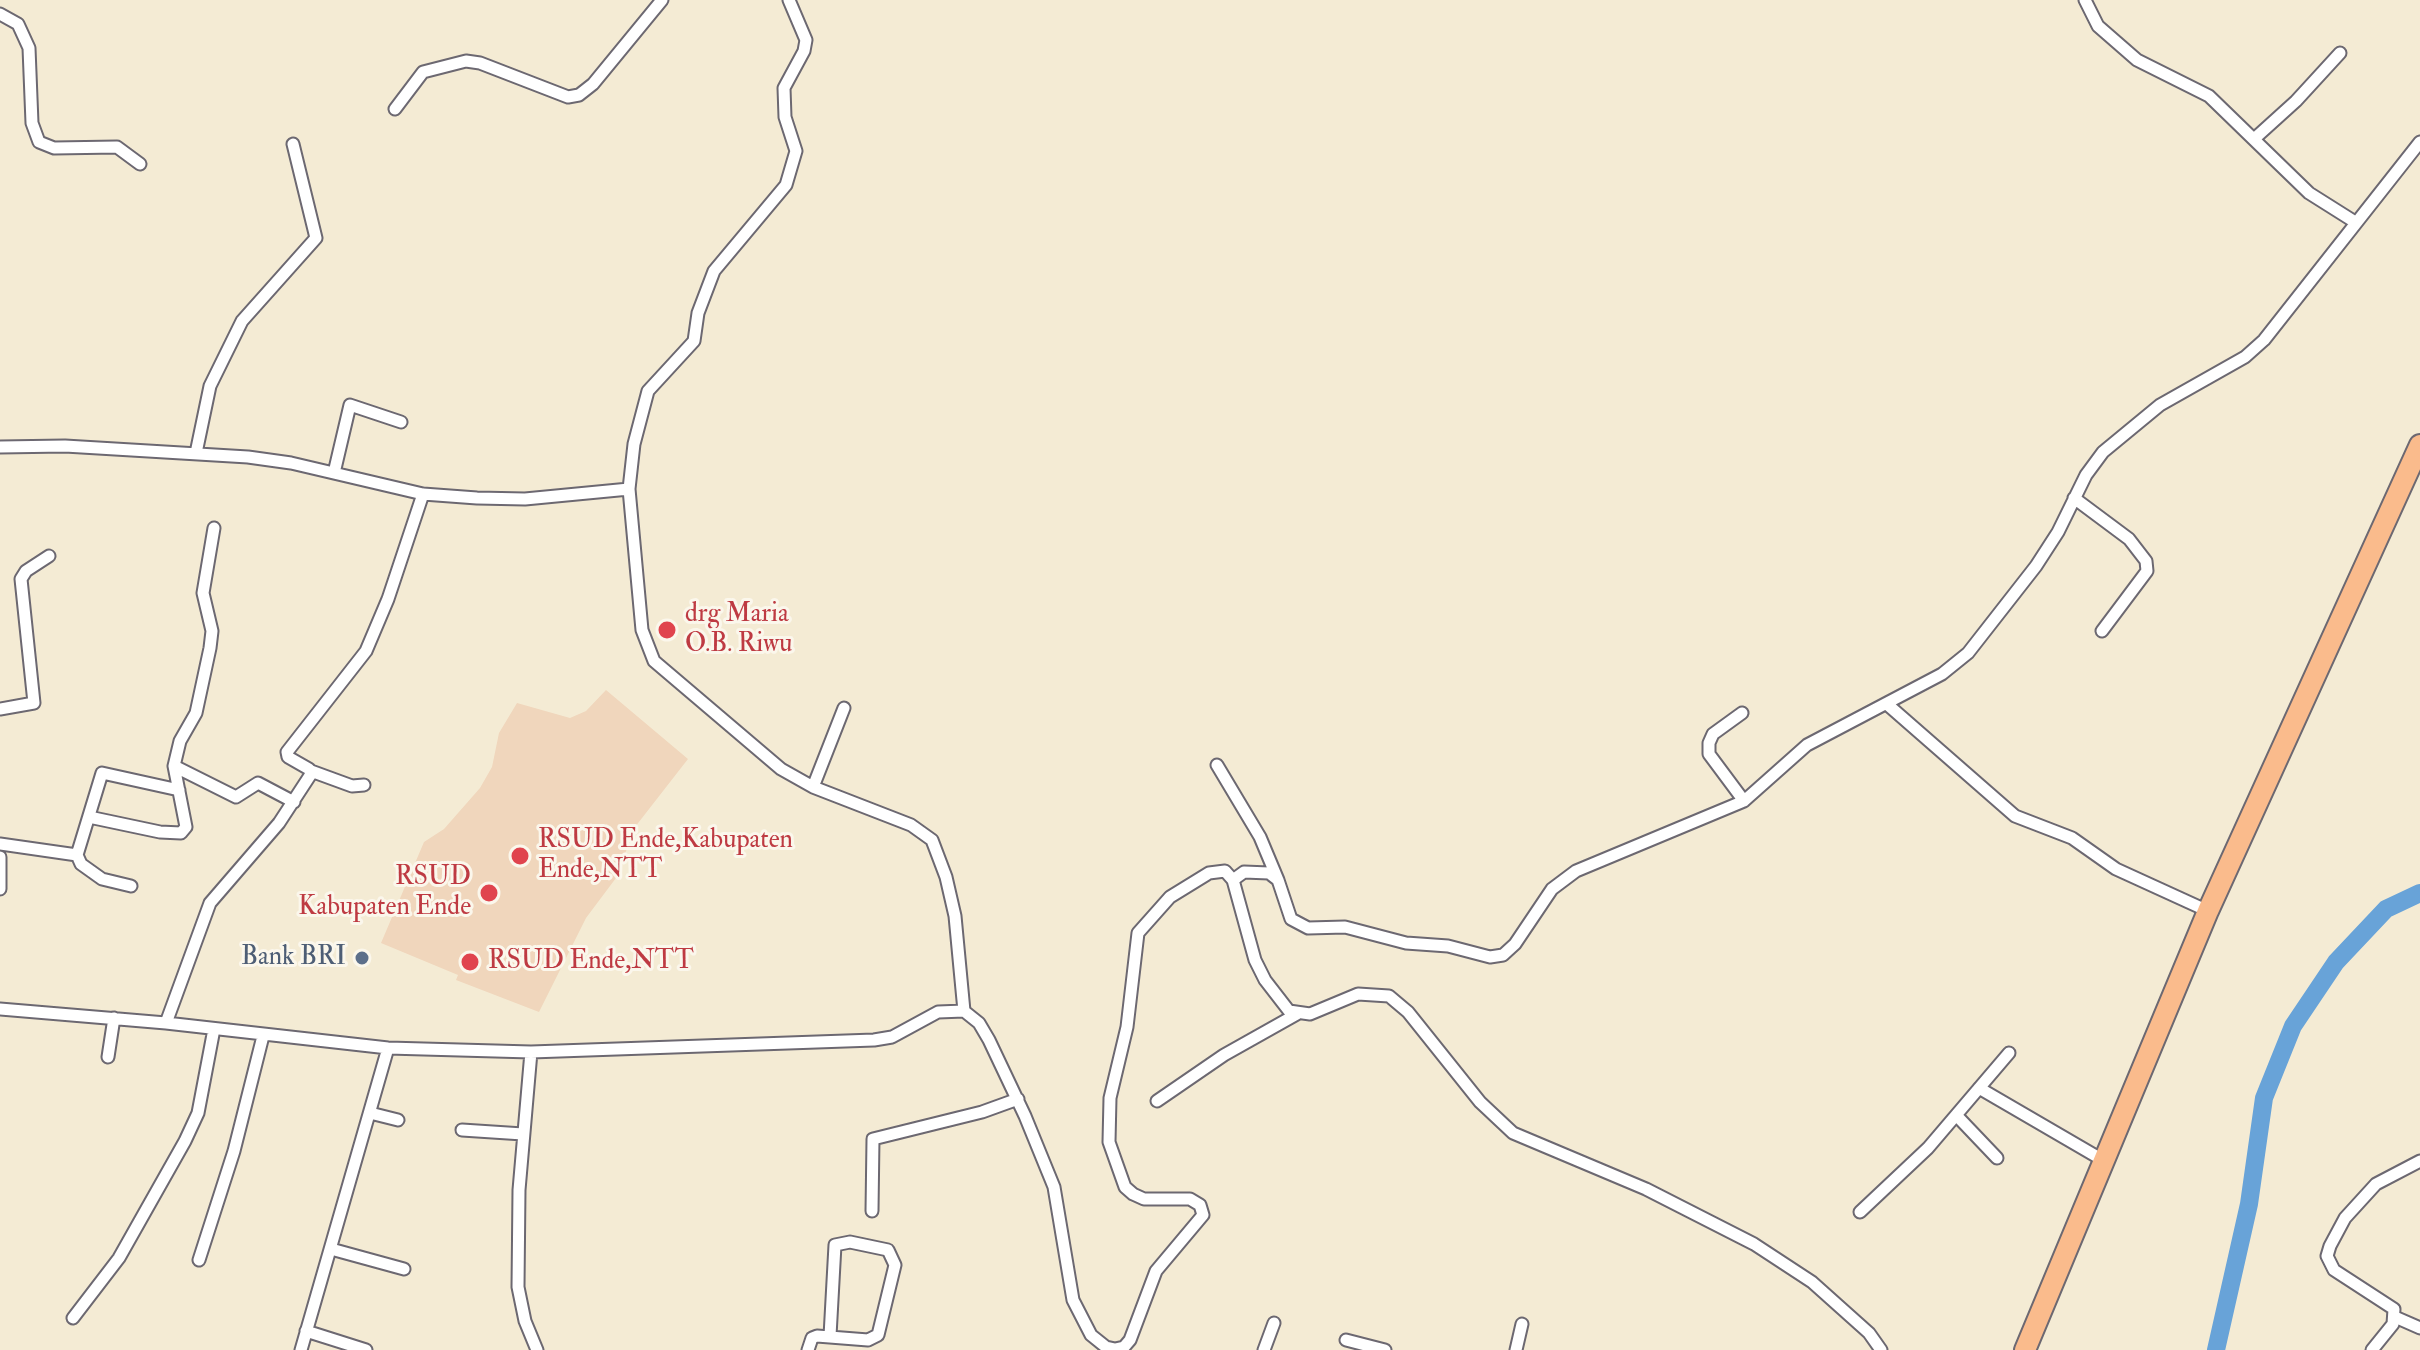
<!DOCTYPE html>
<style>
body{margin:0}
canvas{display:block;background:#f4ebd4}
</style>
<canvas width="2420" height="1350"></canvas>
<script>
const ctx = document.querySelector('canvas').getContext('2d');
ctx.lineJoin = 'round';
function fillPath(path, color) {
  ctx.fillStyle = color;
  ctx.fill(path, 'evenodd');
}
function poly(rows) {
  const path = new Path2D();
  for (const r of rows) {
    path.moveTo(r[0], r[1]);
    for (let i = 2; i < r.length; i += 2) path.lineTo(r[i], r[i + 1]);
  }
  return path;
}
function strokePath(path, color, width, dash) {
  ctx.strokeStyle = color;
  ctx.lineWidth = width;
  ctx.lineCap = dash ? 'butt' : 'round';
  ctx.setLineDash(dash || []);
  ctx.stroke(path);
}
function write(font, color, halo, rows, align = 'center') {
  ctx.font = font + ' "IM FELL Double Pica",serif';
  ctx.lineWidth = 6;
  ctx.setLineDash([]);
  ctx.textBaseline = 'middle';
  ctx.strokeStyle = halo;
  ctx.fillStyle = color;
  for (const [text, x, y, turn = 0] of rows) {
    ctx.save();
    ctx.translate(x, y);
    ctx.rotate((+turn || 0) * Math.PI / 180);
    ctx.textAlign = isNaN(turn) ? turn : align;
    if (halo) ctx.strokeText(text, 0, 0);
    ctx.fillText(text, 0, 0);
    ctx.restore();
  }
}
fillPath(poly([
 [606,690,688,759,635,827,616,878,586,918,539,1012,456,980,458,975,381,943,424,842,444,829,480,788,492,767,499,733,517,703,570,718,586,711]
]), '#f0d6bc');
strokePath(poly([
 [2216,1350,2249,1204,2264,1098,2293,1026,2336,962,2386,909,2420,893]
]), '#68a3d8', 18);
const street = poly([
 [2085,0,2098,26,2137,60,2209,96,2309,193,2355,222],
 [0,14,18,24,29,48,32,123,39,142,54,148,117,147,140,164],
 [395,109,423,72,466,61,480,63,568,97,579,95,593,84,662,0],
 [2254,139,2296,101,2340,53],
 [0,447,65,446,248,457,291,463,423,494,477,498,525,499,629,489,642,630,654,661,781,769,813,787,911,825,932,840,946,877,955,916,964,1011],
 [196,453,210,386,242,321,316,238,293,144],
 [334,473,350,405,401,422],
 [629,489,634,444,648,391,694,341,698,313,714,271,786,185,796,151,785,117,784,88,804,51,806,40,789,0],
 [2074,498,2129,539,2146,561,2147,571,2102,631],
 [1888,705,2015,816,2072,838,2116,869,2208,911],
 [0,709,34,703,21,579,26,571,49,556],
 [1742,713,1713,734,1709,743,1709,754,1744,801],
 [1217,765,1260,837,1278,880],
 [174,766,236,797,258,783,294,802],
 [311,771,352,786,364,785],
 [813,787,844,708],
 [89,817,160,832,181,833,186,827,174,766,180,741,196,713,210,648,212,631,203,593,214,528],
 [0,844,77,855,102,773,179,790],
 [77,855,81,864,102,879,131,886],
 [0,857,0,889],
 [1233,880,1244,872,1269,873,1278,880,1291,919,1308,928,1345,927,1406,943,1448,946,1490,957,1503,955,1515,944,1552,889,1576,871,1744,801,1807,745,1942,674,1968,653,2036,566,2058,532,2086,475,2103,452,2160,405,2245,357,2264,340,2420,142],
 [0,1009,166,1023,388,1048,531,1052,874,1040,892,1037,938,1012,964,1011,979,1023,989,1040,1025,1116,1054,1187,1073,1300,1091,1335,1106,1347,1115,1349,1124,1347,1130,1340,1156,1271,1203,1215,1200,1205,1190,1199,1144,1199,1133,1194,1125,1187,1109,1142,1110,1098,1127,1027,1138,933,1170,897,1209,873,1225,871,1233,880,1255,960,1265,980,1289,1011,1310,1014,1358,994,1389,996,1408,1012,1480,1102,1513,1133,1646,1189,1754,1244,1812,1282,1869,1333,1881,1350],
 [166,1023,210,903,279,823,311,774,309,769,288,757,287,752,366,651,388,599,423,494],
 [531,1052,519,1190,518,1287,525,1321,537,1350],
 [108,1057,114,1018],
 [1979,1088,2101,1159],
 [1157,1101,1224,1055,1297,1014],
 [370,1113,398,1120],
 [1957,1116,1997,1158],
 [462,1130,523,1134],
 [872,1211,873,1139,982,1112,1018,1099],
 [1860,1212,1928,1148,2009,1053],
 [331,1249,404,1269],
 [199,1260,234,1151,263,1036],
 [2395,1317,2420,1328],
 [73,1318,119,1258,185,1141,198,1113,214,1029],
 [306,1331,366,1350],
 [1346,1340,1385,1350],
 [301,1350,388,1048],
 [808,1350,812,1338,817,1336,868,1340,878,1335,895,1265,888,1250,850,1242,835,1245,830,1336],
 [1264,1350,1274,1323],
 [1516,1350,1522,1324],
 [2372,1350,2393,1324,2394,1309,2334,1270,2327,1256,2330,1246,2345,1218,2376,1184,2420,1161]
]);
const highway = poly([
 [2025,1350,2208,911,2420,445]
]);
strokePath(street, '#6c6871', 15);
strokePath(highway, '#6c6871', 24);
strokePath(street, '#fff', 11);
strokePath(highway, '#fabb8c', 20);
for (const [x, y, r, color] of [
 [667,630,10,"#e0444e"],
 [520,856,10,"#e0444e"],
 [489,893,10,"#e0444e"],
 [362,958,8,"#5c6f8a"],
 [470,962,10,"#e0444e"]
]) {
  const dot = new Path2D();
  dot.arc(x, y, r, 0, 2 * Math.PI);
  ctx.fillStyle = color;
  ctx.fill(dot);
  strokePath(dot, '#fbf7ec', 3);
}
write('26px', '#be3a42', '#fbf7ec', [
 ["drg Maria",685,615],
 ["O.B. Riwu",685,645],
 ["RSUD Ende,Kabupaten",538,841],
 ["Ende,NTT",538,871],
 ["RSUD",471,878,"right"],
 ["Kabupaten Ende",471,908,"right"],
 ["RSUD Ende,NTT",488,962]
], 'left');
write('26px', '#4e5e75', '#fbf7ec', [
 ["Bank BRI",346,958]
], 'right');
</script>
